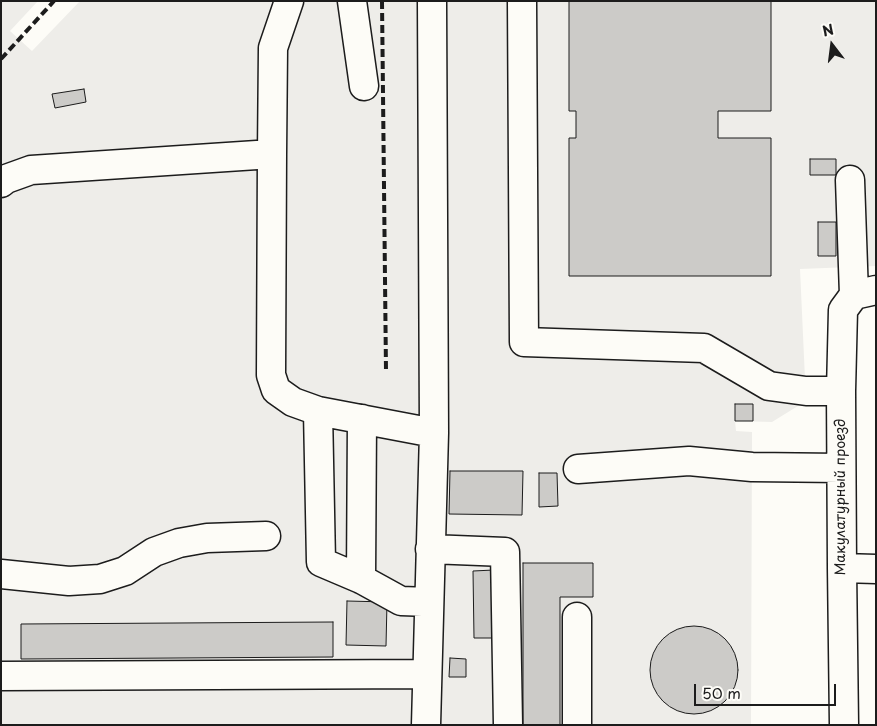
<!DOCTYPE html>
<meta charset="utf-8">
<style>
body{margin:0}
#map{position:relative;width:877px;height:726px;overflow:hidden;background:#fdfcf7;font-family:"Playpen Sans",sans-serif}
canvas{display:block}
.frame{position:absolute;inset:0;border:2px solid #1c1c1c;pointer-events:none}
.north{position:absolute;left:807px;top:20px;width:50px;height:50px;-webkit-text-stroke:4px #fdfcf7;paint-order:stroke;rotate:345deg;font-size:14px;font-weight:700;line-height:20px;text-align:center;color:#1c1c1c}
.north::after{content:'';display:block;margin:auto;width:18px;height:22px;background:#1c1c1c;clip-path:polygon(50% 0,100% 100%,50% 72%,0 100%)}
.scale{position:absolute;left:694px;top:684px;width:142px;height:22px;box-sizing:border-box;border:2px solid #1c1c1c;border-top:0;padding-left:6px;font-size:15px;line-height:18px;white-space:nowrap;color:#1c1c1c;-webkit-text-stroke:4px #fdfcf7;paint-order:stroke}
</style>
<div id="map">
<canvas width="877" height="726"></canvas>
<div class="frame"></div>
<div class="north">N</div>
<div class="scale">50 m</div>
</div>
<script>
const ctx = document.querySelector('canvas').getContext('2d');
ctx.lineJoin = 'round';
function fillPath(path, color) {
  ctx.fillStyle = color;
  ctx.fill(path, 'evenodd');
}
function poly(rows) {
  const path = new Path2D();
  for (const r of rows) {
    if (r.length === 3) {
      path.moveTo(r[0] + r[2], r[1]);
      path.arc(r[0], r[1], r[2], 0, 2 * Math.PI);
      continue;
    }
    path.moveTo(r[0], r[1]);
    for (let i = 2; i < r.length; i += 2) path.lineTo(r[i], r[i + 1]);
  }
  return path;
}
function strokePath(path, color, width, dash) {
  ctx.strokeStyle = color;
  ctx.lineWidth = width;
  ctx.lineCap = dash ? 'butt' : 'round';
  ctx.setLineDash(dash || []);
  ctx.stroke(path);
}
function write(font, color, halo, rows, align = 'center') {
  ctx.font = font + ' "Playpen Sans",sans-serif';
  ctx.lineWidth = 4;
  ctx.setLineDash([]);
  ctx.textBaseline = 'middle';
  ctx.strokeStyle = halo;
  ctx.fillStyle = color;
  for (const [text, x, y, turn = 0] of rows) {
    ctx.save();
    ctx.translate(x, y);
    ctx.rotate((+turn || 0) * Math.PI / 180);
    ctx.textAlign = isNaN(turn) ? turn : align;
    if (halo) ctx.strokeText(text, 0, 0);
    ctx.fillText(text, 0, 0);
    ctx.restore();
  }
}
fillPath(poly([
 [1,1,38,1,10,31,32,51,80,1,876,1,876,266,800,269,806,401,772,422,735,421,736,431,752,432,751,725,1,725]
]), '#eeede9');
const building = poly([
 [569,1,771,1,771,111,718,111,718,138,771,138,771,276,569,276,569,138,576,138,576,111,569,111,569,1],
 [84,89,86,102,55,108,52,94,84,89],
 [810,159,836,159,836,175,810,175,810,159],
 [818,222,836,222,836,256,818,256,818,222],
 [735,404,753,404,753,421,735,421,735,404],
 [450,471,523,471,522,515,449,514,450,471],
 [539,473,557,473,558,506,539,507,539,473],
 [523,563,593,563,593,597,560,597,560,725,523,725,523,563],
 [494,570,495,638,474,638,473,571,494,570],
 [347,601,387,602,386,646,346,645,347,601],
 [333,622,333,657,21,659,21,624,333,622],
 [694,670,44],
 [450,658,466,659,466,677,449,677,450,658]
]);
fillPath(building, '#cccbc8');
strokePath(building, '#1c1c1c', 1);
const minor = poly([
 [352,1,364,86],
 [522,1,524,342,704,348,769,386,806,391,841,391],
 [272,154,273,48,289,1],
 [850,180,854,295],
 [1,183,6,179,31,170,272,154,271,375,276,390,293,402,318,411,434,433],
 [318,411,321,562,361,579,401,601,429,602],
 [578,469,689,461,752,467,841,468],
 [430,549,505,552,508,725],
 [842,568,876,569],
 [1,574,69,581,100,579,125,571,154,552,179,543,207,538,266,536],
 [361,579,362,419],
 [577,617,577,725],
 [1,676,426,674],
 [426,725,434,433,432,1],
 [844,725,842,568,841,391,843,310,854,295,876,290]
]);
strokePath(minor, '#1c1c1c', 31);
strokePath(minor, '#fdfcf7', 28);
strokePath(poly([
 [382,1,386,371],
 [1,59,54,1]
]), '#1c1c1c', 4, [8, 4]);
write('14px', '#1c1c1c', '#fdfcf7', [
 ["Макулатурный проезд",841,497,-90]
]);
</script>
